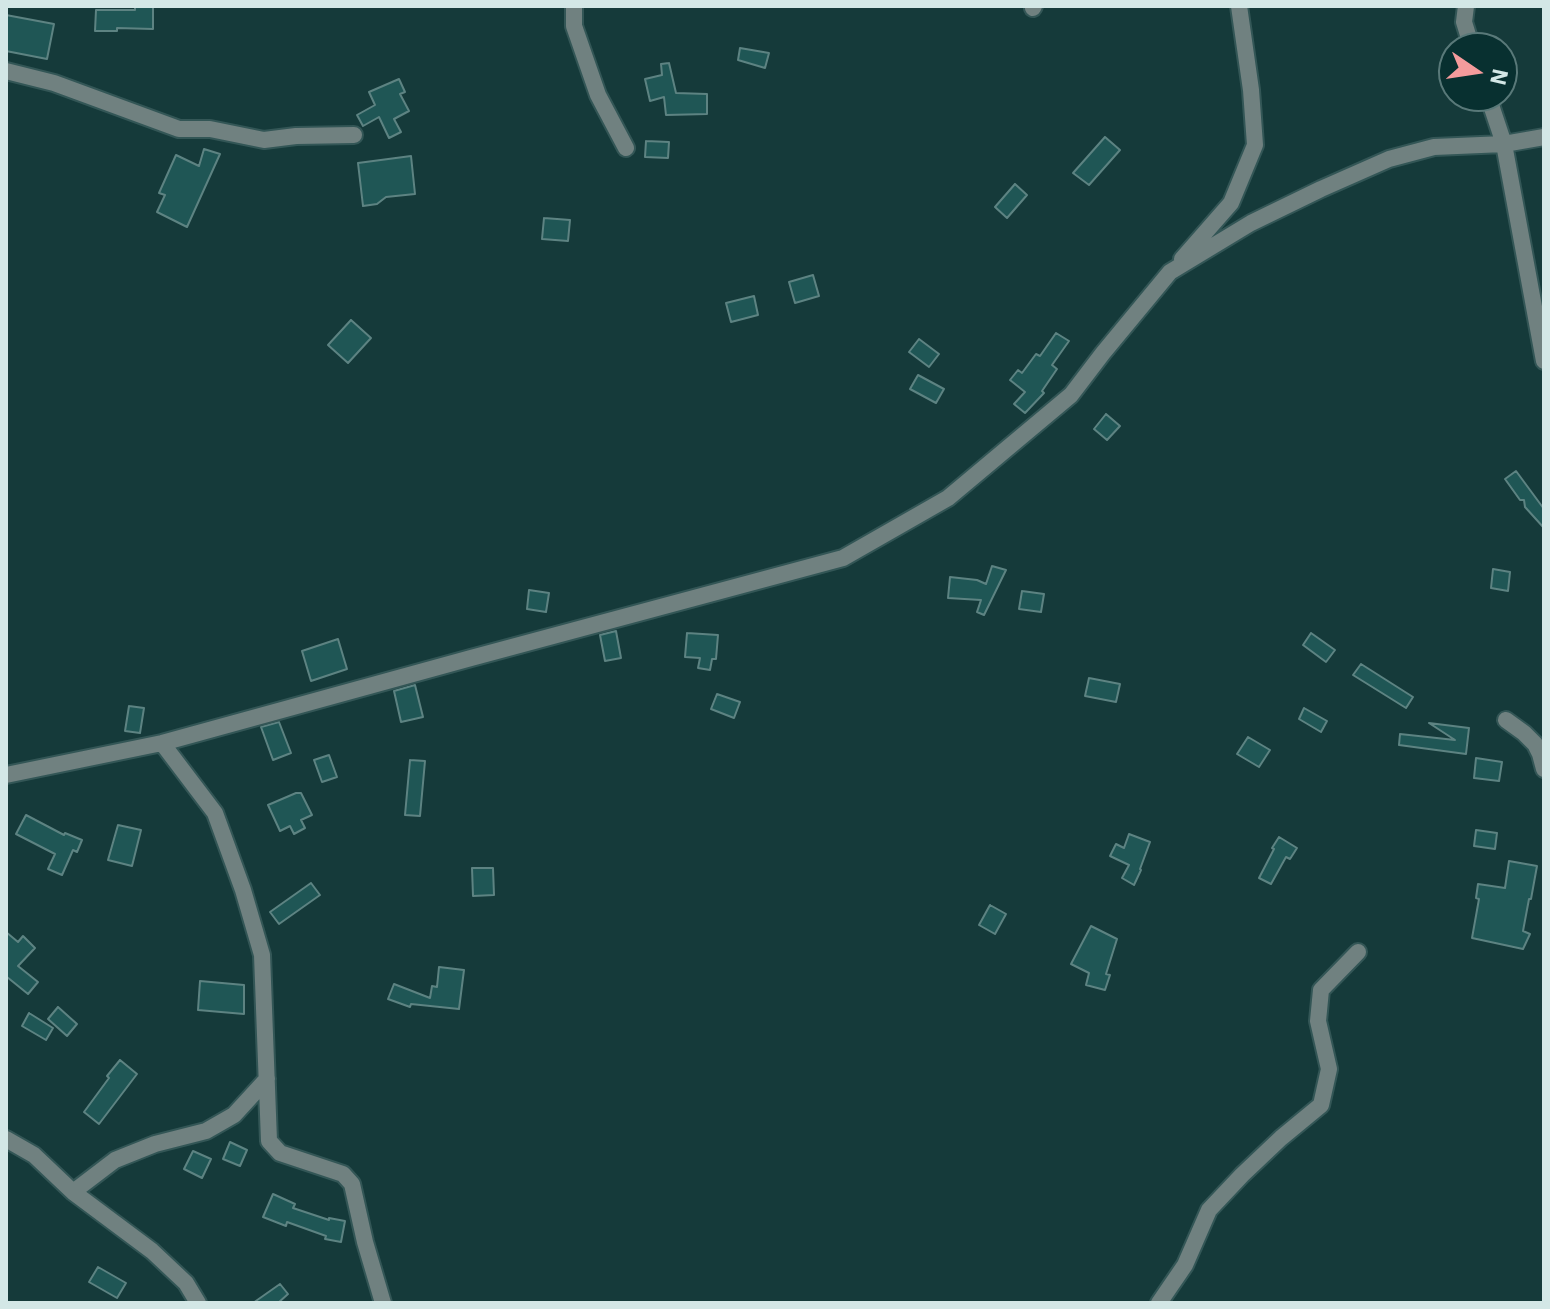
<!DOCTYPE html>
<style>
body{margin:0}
#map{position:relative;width:1550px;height:1309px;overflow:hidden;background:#153a3a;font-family:"IBM Plex Sans",sans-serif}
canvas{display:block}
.frame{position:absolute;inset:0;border:8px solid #d3e7e6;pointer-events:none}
.north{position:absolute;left:1438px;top:32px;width:80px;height:80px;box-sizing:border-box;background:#083030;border:2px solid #597979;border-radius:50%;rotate:103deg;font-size:22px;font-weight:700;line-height:32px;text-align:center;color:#d3e7e6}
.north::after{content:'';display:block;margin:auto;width:28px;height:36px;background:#f59b9c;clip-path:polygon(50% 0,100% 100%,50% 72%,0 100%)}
</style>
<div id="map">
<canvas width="1550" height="1309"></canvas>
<div class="frame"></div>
<div class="north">N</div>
</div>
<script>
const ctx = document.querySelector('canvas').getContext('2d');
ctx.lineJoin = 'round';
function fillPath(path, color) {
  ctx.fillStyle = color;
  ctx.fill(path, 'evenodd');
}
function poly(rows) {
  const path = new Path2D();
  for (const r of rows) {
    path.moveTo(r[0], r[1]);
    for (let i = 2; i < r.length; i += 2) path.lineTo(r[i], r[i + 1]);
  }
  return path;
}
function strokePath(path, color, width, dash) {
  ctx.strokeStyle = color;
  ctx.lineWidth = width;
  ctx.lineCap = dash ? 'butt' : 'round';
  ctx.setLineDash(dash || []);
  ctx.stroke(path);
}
const building = poly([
 [135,6,153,6,153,29,117,28,117,31,95,31,96,10,135,10,135,6],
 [6,15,54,24,47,59,6,51,6,15],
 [740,48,769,53,765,68,738,60,740,48],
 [669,63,676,93,707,94,707,114,666,115,664,97,650,101,645,79,662,75,661,64,669,63],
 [399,79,405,92,400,94,409,111,394,119,401,132,389,138,379,117,363,126,357,115,375,105,369,92,399,79],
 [1105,137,1120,150,1089,185,1073,173,1105,137],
 [646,141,669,142,668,158,645,157,646,141],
 [204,149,220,154,187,227,157,212,165,195,159,193,176,155,199,166,204,149],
 [411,156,415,194,386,197,377,204,363,206,358,163,411,156],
 [1015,184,1027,195,1007,218,995,207,1015,184],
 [544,218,570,220,568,241,542,239,544,218],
 [813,275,819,296,795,303,789,282,813,275],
 [754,296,758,315,731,322,726,303,754,296],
 [351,320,371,338,348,363,328,345,351,320],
 [1056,333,1069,341,1052,365,1057,369,1042,391,1044,393,1025,413,1014,404,1025,392,1010,380,1018,370,1022,373,1036,354,1040,356,1056,333],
 [919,339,939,354,929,367,909,352,919,339],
 [918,375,944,389,936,403,910,389,918,375],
 [1106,414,1120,426,1107,440,1094,429,1106,414],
 [1516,471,1544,509,1544,528,1525,507,1524,500,1520,500,1505,479,1516,471],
 [992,566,1006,570,984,615,977,612,981,600,948,598,950,577,977,580,986,584,992,566],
 [1493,569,1510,572,1508,591,1491,588,1493,569],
 [529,590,549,593,546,612,527,609,529,590],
 [1022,591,1044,594,1041,612,1019,609,1022,591],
 [616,631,621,658,605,661,600,635,616,631],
 [687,633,718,635,716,659,712,659,710,670,698,668,700,658,685,657,687,633],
 [1311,633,1335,650,1326,662,1303,645,1311,633],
 [338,639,347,669,311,681,302,651,338,639],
 [1361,664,1413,697,1406,708,1353,675,1361,664],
 [1089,678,1120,684,1116,702,1085,696,1089,678],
 [415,685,423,717,401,722,394,691,415,685],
 [717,694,740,702,734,718,711,709,717,694],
 [129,706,144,708,140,733,125,731,129,706],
 [1304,708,1327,721,1321,732,1299,719,1304,708],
 [279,722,291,753,273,760,261,727,279,722],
 [1429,723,1469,728,1466,754,1399,745,1400,734,1455,740,1429,723],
 [1248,737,1270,750,1259,767,1237,754,1248,737],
 [329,755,337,777,322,782,314,760,329,755],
 [1476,758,1502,762,1499,781,1474,778,1476,758],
 [410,760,425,761,420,816,405,815,410,760],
 [296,793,301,793,312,815,301,820,305,828,294,834,290,826,280,831,268,805,296,793],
 [26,815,64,835,65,833,82,840,77,852,73,850,62,875,48,869,55,854,16,834,26,815],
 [118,825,141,830,132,866,108,860,118,825],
 [1476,830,1497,833,1495,849,1474,846,1476,830],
 [1129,834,1150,842,1140,869,1141,870,1134,885,1122,878,1129,865,1110,856,1116,844,1124,848,1129,834],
 [1279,837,1297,848,1290,859,1286,857,1271,884,1259,878,1274,849,1272,848,1279,837],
 [1509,861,1537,866,1531,899,1529,899,1523,931,1530,934,1523,949,1472,938,1479,899,1476,898,1478,884,1505,888,1509,861],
 [472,868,493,868,494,895,473,896,472,868],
 [311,883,320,895,279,924,270,912,311,883],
 [990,905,1006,914,995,934,979,925,990,905],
 [1091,926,1117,939,1106,974,1110,975,1105,990,1086,985,1089,973,1071,964,1091,926],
 [6,932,18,942,23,936,35,948,18,966,38,982,28,994,7,977,6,979,6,932],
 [439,967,464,970,459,1009,411,1004,410,1007,388,999,394,984,430,998,432,986,437,987,439,967],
 [200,981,244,985,244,1014,198,1010,200,981],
 [58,1007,77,1024,67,1036,48,1019,58,1007],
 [29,1013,53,1028,46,1040,22,1026,29,1013],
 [120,1060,137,1074,99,1124,84,1112,109,1078,107,1076,120,1060],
 [230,1142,247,1150,240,1166,223,1159,230,1142],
 [193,1151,211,1159,202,1178,184,1169,193,1151],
 [273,1194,295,1204,293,1208,329,1220,329,1218,345,1221,341,1242,325,1239,326,1236,287,1222,286,1226,263,1217,273,1194],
 [98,1267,126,1283,117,1298,89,1282,98,1267],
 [280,1284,288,1294,278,1303,253,1303,280,1284]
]);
fillPath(building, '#1f5655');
strokePath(building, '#5d8382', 2);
const street = poly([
 [574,6,574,26,598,95,626,148],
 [1466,6,1464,22,1472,48],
 [1033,8,1034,6],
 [6,71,54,83,179,129,210,129,264,140,296,136,354,135],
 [1488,96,1504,144,1544,361],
 [1182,259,1231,203,1255,145,1251,90,1239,6],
 [1506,720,1524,733,1535,744,1540,754,1544,769],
 [162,743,215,813,243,890,262,955,269,1141,280,1153,343,1174,352,1184,365,1242,383,1303],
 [6,775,162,743,471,658,843,558,948,498,1071,395,1103,353,1170,272,1251,223,1321,189,1389,159,1434,147,1504,144,1544,137],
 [6,1139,34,1155,73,1192,152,1251,186,1283,198,1303],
 [73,1192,115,1160,155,1144,206,1131,234,1115,267,1079],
 [1159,1303,1185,1265,1209,1210,1242,1175,1281,1138,1321,1105,1329,1069,1318,1021,1321,990,1358,952]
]);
strokePath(street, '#335656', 20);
strokePath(street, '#708180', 16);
</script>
